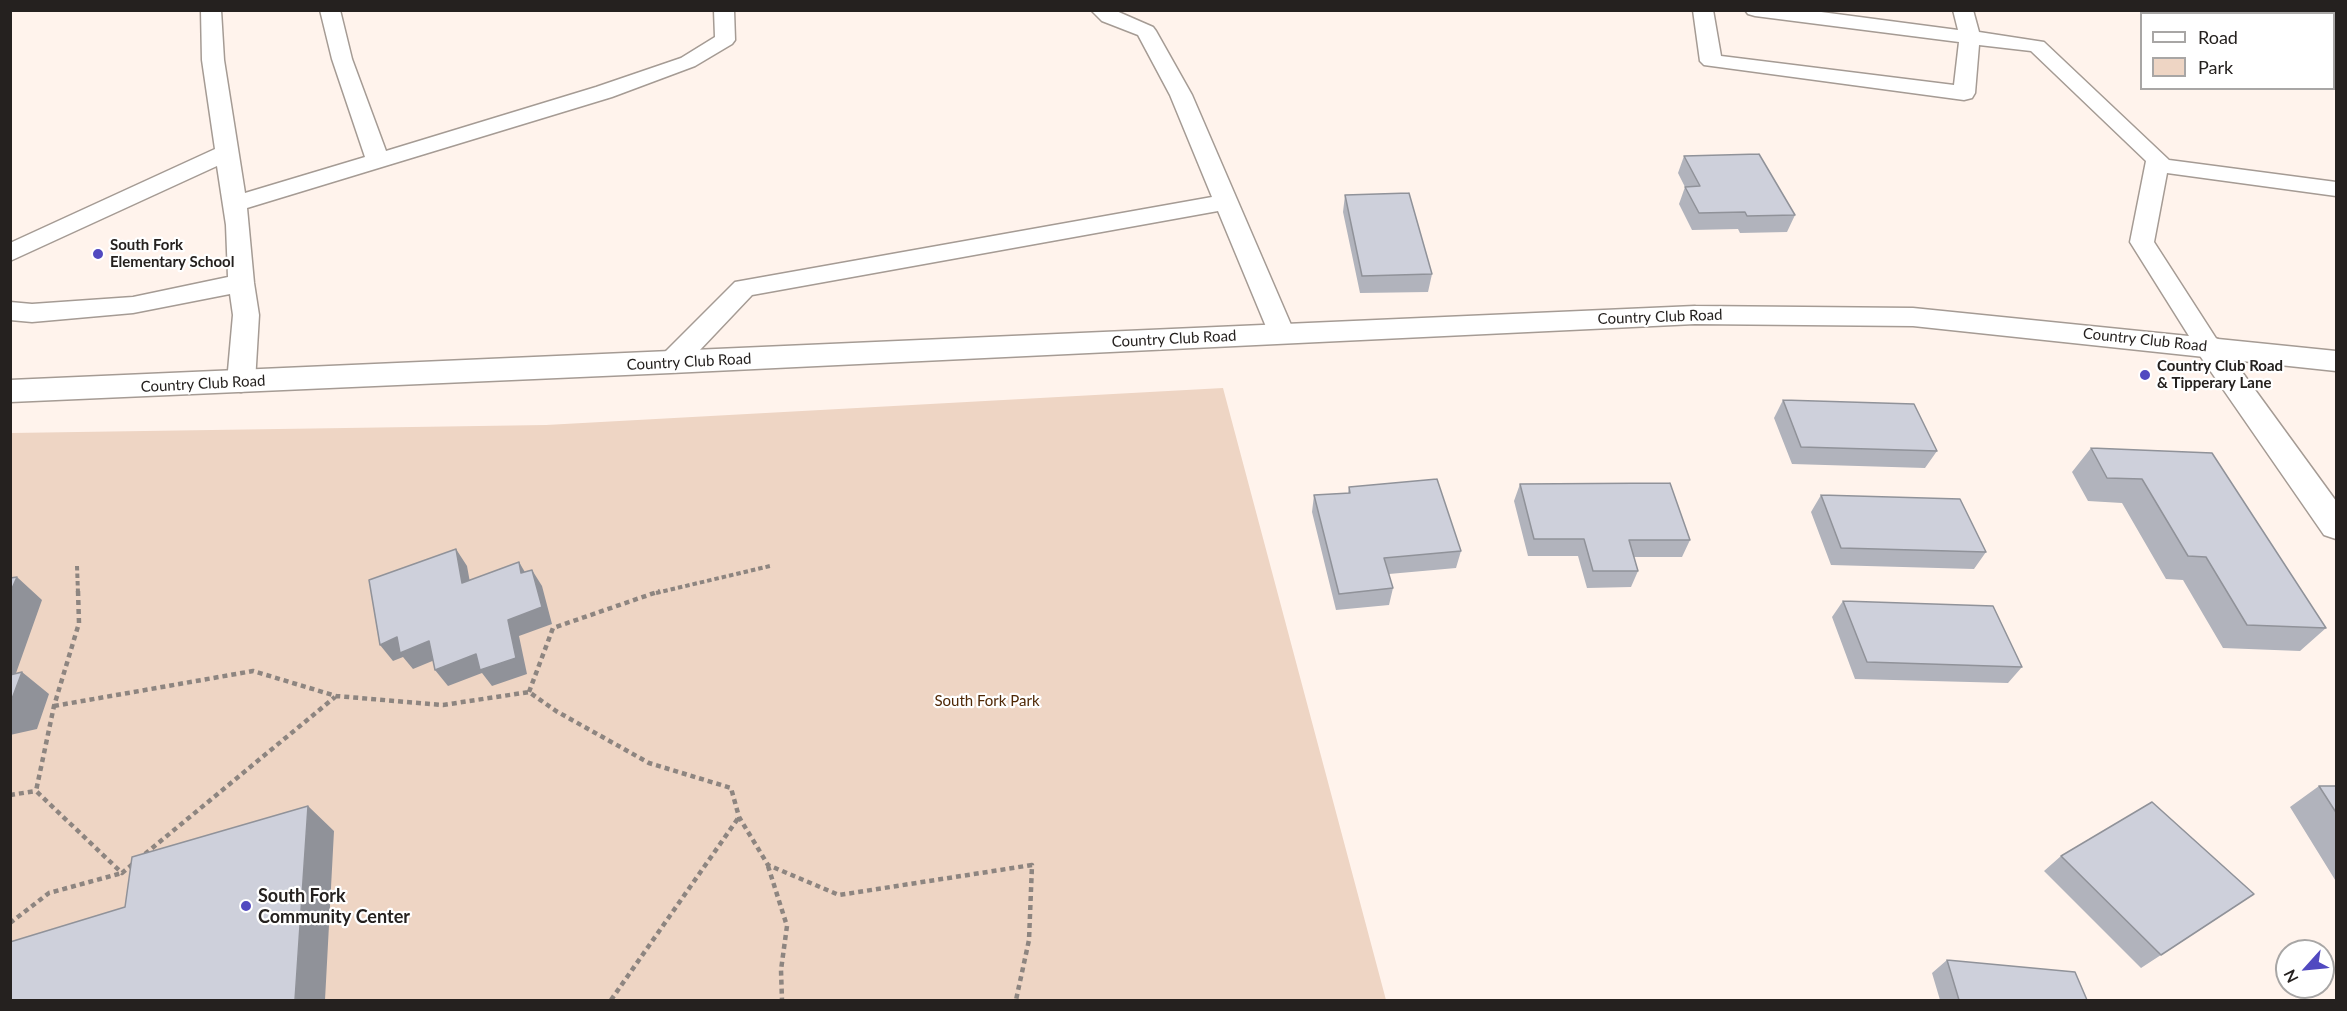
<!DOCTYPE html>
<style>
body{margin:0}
#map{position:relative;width:2347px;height:1011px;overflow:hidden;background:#fff3ec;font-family:Lato,sans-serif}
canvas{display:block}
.frame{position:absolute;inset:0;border:12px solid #25211f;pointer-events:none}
.legend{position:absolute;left:2140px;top:12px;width:195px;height:78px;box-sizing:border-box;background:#fff;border:2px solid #a8a6a5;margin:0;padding:8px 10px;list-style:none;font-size:18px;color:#25211f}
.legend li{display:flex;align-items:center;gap:12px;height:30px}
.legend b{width:30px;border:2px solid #a8a6a5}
.north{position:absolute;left:2275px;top:939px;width:60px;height:60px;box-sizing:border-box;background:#fff;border:2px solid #a8a6a5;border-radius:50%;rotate:243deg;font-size:16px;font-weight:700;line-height:24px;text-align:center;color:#25211f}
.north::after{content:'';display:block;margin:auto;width:21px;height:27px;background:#5149c0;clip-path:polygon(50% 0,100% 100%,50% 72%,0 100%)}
</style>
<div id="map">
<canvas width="2347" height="1011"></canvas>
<div class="frame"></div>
<ul class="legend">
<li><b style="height:8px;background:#fff"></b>Road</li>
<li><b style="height:16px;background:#eed5c4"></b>Park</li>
</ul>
<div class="north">N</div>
</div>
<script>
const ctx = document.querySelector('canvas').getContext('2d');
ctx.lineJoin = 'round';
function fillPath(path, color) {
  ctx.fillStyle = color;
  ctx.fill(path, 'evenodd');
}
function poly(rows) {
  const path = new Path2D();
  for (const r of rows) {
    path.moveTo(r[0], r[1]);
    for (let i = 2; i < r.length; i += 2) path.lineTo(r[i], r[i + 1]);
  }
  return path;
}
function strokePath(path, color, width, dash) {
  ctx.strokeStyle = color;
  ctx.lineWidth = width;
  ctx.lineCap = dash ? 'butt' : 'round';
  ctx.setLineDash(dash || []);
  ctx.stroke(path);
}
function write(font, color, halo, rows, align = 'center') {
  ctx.font = font + ' Lato,sans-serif';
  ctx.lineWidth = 4.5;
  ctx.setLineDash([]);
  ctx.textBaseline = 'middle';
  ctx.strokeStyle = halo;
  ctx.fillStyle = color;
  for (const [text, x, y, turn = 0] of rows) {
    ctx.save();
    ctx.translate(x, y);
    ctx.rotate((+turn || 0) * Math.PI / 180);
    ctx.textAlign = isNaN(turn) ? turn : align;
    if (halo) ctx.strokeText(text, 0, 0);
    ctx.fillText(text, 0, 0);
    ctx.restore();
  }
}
fillPath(poly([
 [1223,388,1386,1000,11,1000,11,433,546,425]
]), '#eed5c4');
const service = poly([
 [201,10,221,10,224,60,245,193,365,157,332,59,320,10,340,10,352,59,386,151,596,87,681,58,715,37,714,10,734,10,735,40,732,44,695,66,612,97,247,208,254,283,259,315,255,382,251,389,241,392,231,389,227,382,233,315,230,294,133,313,32,322,10,320,10,302,32,304,133,297,228,277,226,225,217,166,10,261,10,243,215,149,202,60,201,10],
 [1091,10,1114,10,1153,27,1156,31,1192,95,1295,334,1291,340,1282,343,1273,340,1269,334,1218,211,752,295,681,370,671,372,661,370,657,363,661,356,735,282,1212,197,1170,95,1138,35,1102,21,1091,10],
 [1693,10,1713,10,1721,56,1954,85,1959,42,1755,16,1748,14,1745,10,1806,10,1958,30,1953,10,1973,10,1979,32,2044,42,2169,160,2336,182,2336,196,2167,173,2154,242,2221,346,2217,352,2208,355,2199,352,2130,242,2146,161,2031,51,1979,45,1975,93,1972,98,1964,100,1704,65,1700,61,1693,10]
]);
const minor = poly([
 [2208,336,2218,339,2336,501,2336,539,2324,535,2198,353,2193,346,2198,339,2208,336]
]);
const primary = poly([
 [1695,306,1913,308,2336,351,2336,371,1913,326,1695,324,671,373,10,402,10,380,1695,306]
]);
strokePath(service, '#a59b94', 3);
strokePath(minor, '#a59b94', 3);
strokePath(primary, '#a59b94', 3);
strokePath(poly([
 [77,566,78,593],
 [656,593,770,566]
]), '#8d8580', 4, [4.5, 3]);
strokePath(poly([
 [78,591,79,623,54,706,36,791,122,873,134,863],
 [529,692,553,628,660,591],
 [54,706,253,671,336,696,443,705,529,692,556,711,649,763,731,788,739,817,768,865,839,895,1032,865,1029,940,1016,1000],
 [10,795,36,791],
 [145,854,335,697],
 [768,866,787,926,781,970,782,1000],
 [10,923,49,893,122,873],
 [611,1000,739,817]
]), '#8d8580', 4.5, [5, 4]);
fillPath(service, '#fff');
fillPath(minor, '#fff');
fillPath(primary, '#fff');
fillPath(poly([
 [1684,156,1795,215,1787,232,1740,233,1738,229,1692,230,1679,204,1685,187,1678,173],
 [1345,195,1432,274,1428,292,1360,293,1343,212],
 [1783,400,1937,451,1925,468,1792,464,1774,418],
 [2091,448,2212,453,2326,628,2300,651,2223,648,2183,580,2166,579,2122,503,2088,501,2072,472],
 [1520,484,1690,540,1682,557,1634,557,1638,571,1631,587,1587,588,1578,556,1528,556,1514,501],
 [1349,487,1461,551,1456,568,1389,574,1393,588,1389,605,1336,610,1312,512,1314,495,1348,493],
 [1821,495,1986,552,1974,569,1831,565,1811,512],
 [1843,601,2022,667,2008,683,1855,679,1832,617],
 [2319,786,2337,786,2337,883,2290,807],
 [2061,856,2233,908,2141,968,2044,871],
 [1947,960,2087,1000,1940,1000,1932,973]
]), '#b1b3bc');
fillPath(poly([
 [456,549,467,566,473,599,462,583],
 [519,562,529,579,521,573],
 [532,570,542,586,552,624,519,636,527,674,492,686,482,673,448,686,435,670,508,620],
 [17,577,42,600,10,690,10,593],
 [397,637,429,641,442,657,413,669,403,657,393,661,380,645],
 [22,672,49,694,37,729,10,735,10,704],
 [308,806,334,831,325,1000,295,1000]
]), '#909299');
const building = poly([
 [1759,154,1795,215,1747,216,1745,212,1699,213,1685,187,1700,186,1684,156,1759,154],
 [1409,193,1432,274,1362,276,1345,195,1409,193],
 [1783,400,1914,404,1937,451,1801,447,1783,400],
 [2091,448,2212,453,2326,628,2247,625,2206,557,2188,556,2142,479,2107,478,2091,448],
 [1437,479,1461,551,1384,558,1393,588,1339,594,1314,495,1350,493,1349,487,1437,479],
 [1670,483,1690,540,1629,540,1638,571,1593,571,1584,539,1534,539,1520,484,1670,483],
 [1821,495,1960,499,1986,552,1841,548,1821,495],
 [456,549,462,583,519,562,521,573,532,570,542,607,508,620,516,658,480,670,476,654,435,670,429,641,400,653,397,637,380,645,369,580,456,549],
 [17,577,10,593,10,578,17,577],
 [1843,601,1993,606,2022,667,1867,662,1843,601],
 [22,672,10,704,10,675,22,672],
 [2319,786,2337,786,2337,814,2319,786],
 [2152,802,2254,894,2161,955,2061,856,2152,802],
 [308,806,295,1000,10,1000,10,942,125,907,132,857,308,806],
 [1947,960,2075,972,2087,1000,1959,1000,1947,960]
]);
fillPath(building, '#ced0db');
strokePath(building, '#909299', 1.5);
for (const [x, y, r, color] of [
 [98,254,6,"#5149c0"],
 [2145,375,6,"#5149c0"],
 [246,906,6,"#5149c0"]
]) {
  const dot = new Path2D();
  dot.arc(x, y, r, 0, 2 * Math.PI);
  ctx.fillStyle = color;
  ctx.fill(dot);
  strokePath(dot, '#fff', 2);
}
write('bold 15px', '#25211f', '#fff', [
 ["South Fork",110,245],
 ["Elementary School",110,262],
 ["Country Club Road",2157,366],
 ["& Tipperary Lane",2157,383]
], 'left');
write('15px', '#25211f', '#fff', [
 ["Country Club Road",1660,317,-2],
 ["Country Club Road",1174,339,-3],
 ["Country Club Road",2145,340,6],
 ["Country Club Road",689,362,-3],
 ["Country Club Road",203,384,-3]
]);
write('15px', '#4f2806', '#fff', [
 ["South Fork Park",987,701]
]);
write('bold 18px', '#25211f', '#fff', [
 ["South Fork",258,896],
 ["Community Center",258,917]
], 'left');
</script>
